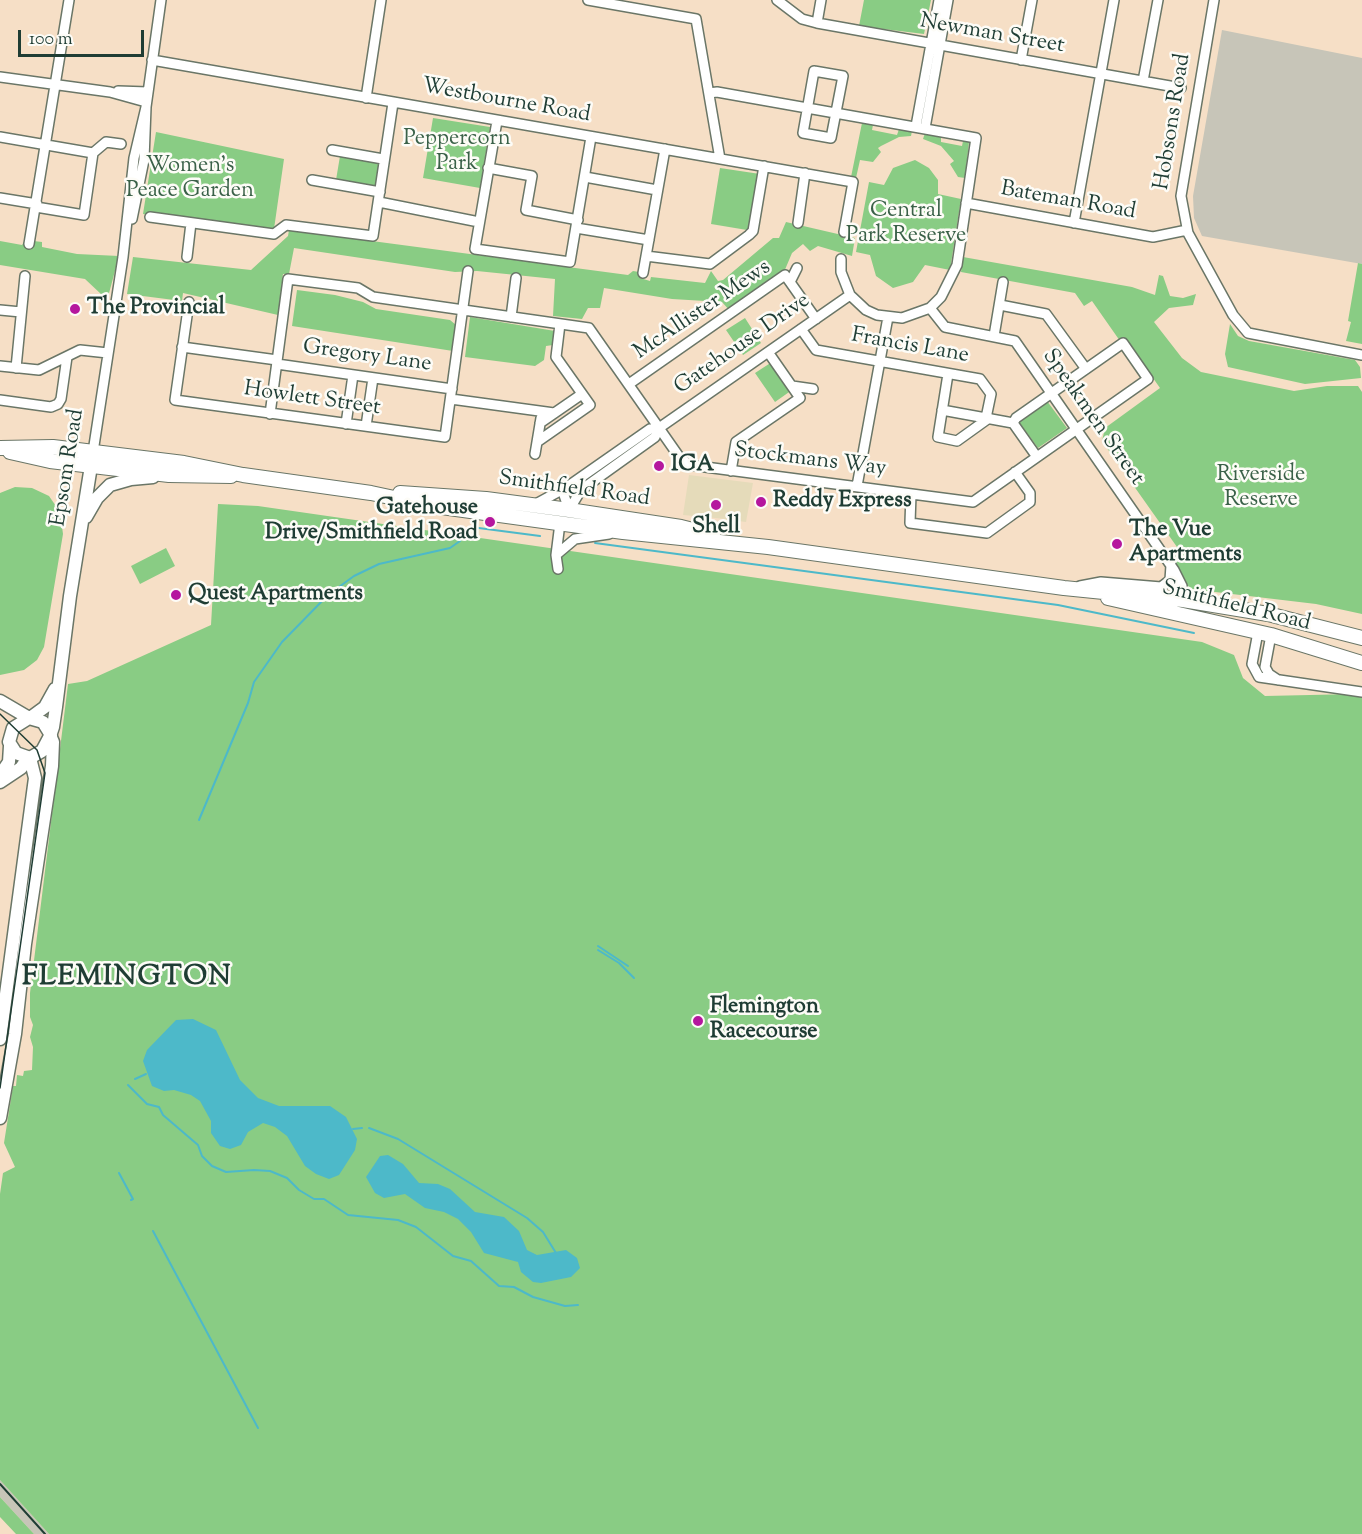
<!DOCTYPE html>
<style>
body{margin:0}
#map{position:relative;width:1362px;height:1534px;overflow:hidden;background:#f6dfc6;font-family:"Sorts Mill Goudy",serif}
canvas{display:block}
.scale{position:absolute;left:18px;top:30px;width:126px;height:27px;box-sizing:border-box;border:3px solid #1f3d34;border-top:0;padding-left:8px;font-size:18px;line-height:21px;white-space:nowrap;color:#1f3d34;-webkit-text-stroke:4px #fdfcf7;paint-order:stroke}
</style>
<div id="map">
<canvas width="1362" height="1534"></canvas>
<div class="scale">100 m</div>
</div>
<script>
const ctx = document.querySelector('canvas').getContext('2d');
ctx.lineJoin = 'round';
function fillPath(path, color) {
  ctx.fillStyle = color;
  ctx.fill(path, 'evenodd');
}
function poly(rows) {
  const path = new Path2D();
  for (const r of rows) {
    path.moveTo(r[0], r[1]);
    for (let i = 2; i < r.length; i += 2) path.lineTo(r[i], r[i + 1]);
  }
  return path;
}
function strokePath(path, color, width, dash) {
  ctx.strokeStyle = color;
  ctx.lineWidth = width;
  ctx.lineCap = dash ? 'butt' : 'round';
  ctx.setLineDash(dash || []);
  ctx.stroke(path);
}
function write(font, color, halo, rows, align = 'center') {
  ctx.font = font + ' "Sorts Mill Goudy",serif';
  ctx.lineWidth = 5;
  ctx.setLineDash([]);
  ctx.textBaseline = 'middle';
  ctx.strokeStyle = halo;
  ctx.fillStyle = color;
  for (const [text, x, y, turn = 0] of rows) {
    ctx.save();
    ctx.translate(x, y);
    ctx.rotate((+turn || 0) * Math.PI / 180);
    ctx.textAlign = isNaN(turn) ? turn : align;
    if (halo) ctx.strokeText(text, 0, 0);
    ctx.fillText(text, 0, 0);
    ctx.restore();
  }
}
fillPath(poly([
 [689,475,753,483,746,522,738,521,739,527,728,524,726,519,683,515]
]), '#e5dbba');
fillPath(poly([
 [1222,30,1362,58,1362,264,1202,236,1194,218,1193,196],
 [0,1480,49,1534,34,1534,0,1497]
]), '#c7c5b8');
fillPath(poly([
 [864,0,931,0,924,34,859,26],
 [433,118,490,127,480,188,423,178],
 [862,123,873,125,872,130,897,135,899,129,912,131,911,136,899,137,881,146,878,148,881,152,873,162,860,160,856,178,851,177],
 [156,132,284,159,274,229,143,214],
 [925,133,941,136,941,142,962,146,963,141,969,142,965,178,958,177,950,164,954,161,941,146,923,139],
 [340,156,379,162,375,186,336,180],
 [915,160,929,168,938,180,938,194,961,199,950,270,925,265,913,282,893,288,876,276,870,255,856,252,869,182,884,185,893,168],
 [720,168,760,174,752,227,747,230,711,224],
 [786,222,855,238,852,256,818,246,810,251,803,244,792,253,784,272,730,311,722,302,672,299,604,288,600,308,588,308,582,319,553,316,555,279,477,271,455,272,294,248,289,274,283,274,278,315,183,293,182,301,127,294,133,257,251,270,288,236,289,230,628,275,633,271,639,272,640,278,650,281,651,277,705,283,711,271,718,281,723,280,773,238,779,238],
 [25,240,42,242,42,247,77,254,119,256,108,297,102,295,85,279,0,265,0,241,22,245],
 [963,257,1132,287,1155,295,1159,275,1163,276,1170,296,1183,298,1196,294,1193,305,1169,308,1154,322,1182,358,1201,372,1294,391,1327,386,1358,386,1362,392,1362,614,1316,604,1190,589,1168,553,1177,547,1102,441,1105,428,1160,388,1125,338,1120,341,1092,301,1084,306,1075,293,961,272],
 [1358,263,1362,264,1362,344,1346,341,1351,322,1348,321],
 [297,290,335,295,363,302,376,309,450,320,456,325,453,351,292,326],
 [470,317,555,331,553,345,546,346,544,360,535,366,465,357],
 [745,318,761,343,743,355,726,330],
 [1230,324,1238,336,1249,341,1355,360,1360,367,1361,378,1305,384,1228,367,1225,354],
 [772,362,792,390,775,402,755,373],
 [1047,401,1067,428,1038,448,1019,422],
 [15,487,32,488,49,496,60,512,63,534,44,647,37,660,24,670,0,675,0,493],
 [218,504,258,506,1202,642,1234,655,1243,678,1265,696,1355,694,1362,698,1362,1534,49,1534,0,1480,0,1194,3,1173,15,1167,4,1143,13,1086,16,1086,17,1075,23,1076,24,1071,32,1070,33,1047,30,1037,33,1025,30,1017,30,993,68,684,87,681,211,625],
 [166,548,175,566,140,584,131,566],
 [0,1497,34,1534,16,1534,0,1517]
]), '#89cc84');
fillPath(poly([
 [193,1019,216,1030,240,1080,258,1098,279,1106,330,1106,346,1117,357,1139,355,1150,339,1175,329,1179,316,1174,305,1166,287,1136,275,1127,263,1123,248,1132,241,1145,230,1149,220,1146,211,1133,211,1121,200,1101,191,1095,174,1090,164,1091,152,1086,143,1061,147,1050,176,1020],
 [388,1155,403,1164,419,1183,438,1184,450,1189,475,1212,504,1217,519,1231,527,1250,537,1255,566,1250,577,1258,580,1268,571,1277,541,1283,533,1282,521,1272,518,1262,484,1253,471,1232,458,1219,444,1212,425,1208,405,1194,384,1198,375,1193,366,1177,380,1156]
]), '#4db9c9');
strokePath(poly([
 [595,543,1058,605,1194,633],
 [199,820,248,703,254,682,282,642,328,595,354,576,379,564,450,548,460,541,464,533,471,527,540,536],
 [598,946,628,966],
 [598,950,619,963,634,978],
 [135,1079,146,1074],
 [128,1085,147,1104,159,1107,163,1115,198,1145,202,1156,212,1166,226,1172,254,1170,270,1171,287,1178,299,1190,314,1199,324,1199,348,1215,398,1220,416,1227,453,1256,471,1261,499,1286,514,1287,533,1297,565,1306,578,1305],
 [369,1128,398,1139,527,1218,543,1232,556,1253],
 [353,1129,362,1128],
 [119,1173,133,1199,131,1200],
 [153,1231,258,1428]
]), '#4db9c9', 2);
const minor = poly([
 [588,0,696,19,720,159],
 [777,0,802,19,817,23,1181,88],
 [1214,0,1181,196,1188,233,1233,315,1248,333,1362,355],
 [817,23,821,0],
 [152,60,853,182,844,232],
 [1021,60,1032,0],
 [814,71,843,76,831,138,803,133,814,71],
 [0,77,110,92,146,102],
 [1143,81,1158,0],
 [118,91,148,92],
 [709,93,717,92,976,138,957,265,941,297,930,308,902,318,877,315,866,310,850,295,841,272,841,259],
 [366,98,381,0],
 [497,121,475,249,570,262,591,137],
 [916,126,939,0],
 [925,128,948,0],
 [0,137,93,153],
 [332,150,383,159],
 [93,153,106,142,121,144],
 [488,168,532,176,526,210,578,220],
 [585,177,657,190],
 [312,180,380,192],
 [0,198,37,204],
 [379,202,479,222],
 [966,203,1153,237,1187,230],
 [36,207,84,215,93,153],
 [150,217,274,234,286,225,373,236,393,103],
 [132,219,144,160,146,107,161,0],
 [798,223,805,173],
 [1074,223,1114,0],
 [576,228,649,240],
 [29,244,69,0],
 [646,256,710,264,749,235,753,231,764,166],
 [187,257,191,223],
 [643,273,665,149],
 [790,282,797,268],
 [189,302,175,400,445,437,468,271],
 [1000,305,1046,314,1086,369],
 [930,308,945,327,1015,341,1174,570,1182,586,1183,600],
 [0,310,21,312],
 [511,317,516,278],
 [801,329,816,350,980,379,991,394,986,418],
 [994,336,1003,282],
 [182,347,277,360],
 [277,364,452,389],
 [0,366,39,370,80,350,108,353],
 [16,368,25,276],
 [948,374,938,437,957,441,989,418],
 [629,384,785,275,816,319],
 [792,386,813,389],
 [451,399,554,413],
 [0,400,51,407,58,404,61,399,67,357],
 [942,410,1013,423],
 [270,414,288,279,358,288,373,297,589,328,680,458,690,465,973,502,1148,379,1123,343,1016,418,1013,423,1037,457],
 [540,423,582,394],
 [346,424,353,375],
 [366,426,373,378],
 [537,442,590,405,556,357,560,324],
 [93,452,123,257,134,158,146,107],
 [535,454,541,418],
 [731,471,736,442,800,398,768,352],
 [857,486,888,317],
 [911,494,910,523,987,533,1030,502,1030,493,1015,472],
 [534,505,567,487],
 [569,510,564,495,567,487,650,429,659,428,850,295],
 [569,510,581,490,655,437,659,428],
 [556,555,575,539,609,534],
 [558,569,556,555,560,523],
 [1080,586,1101,582,1161,587,1170,580,1171,565],
 [1258,632,1252,664,1259,677,1362,692],
 [1271,635,1265,667,1269,674,1278,680]
]);
const major = poly([
 [86,517,97,498,110,485,131,479,153,477],
 [0,701,29,718],
 [30,718,45,707,55,689],
 [51,735,43,722,29,718,13,728,9,742,16,753,30,758,42,751,50,736,53,727,56,707,70,596,91,466],
 [0,775,9,762,10,746],
 [0,782,21,768,28,758],
 [0,1039,35,778,30,758],
 [0,1118,15,1034,25,944,52,766,53,742,50,735]
]);
const highway = poly([
 [0,448,53,447,184,463,243,475,371,493,427,505,623,532,768,547,1064,588,1183,600,1268,614,1362,638],
 [10,452,50,461,169,475,231,476],
 [400,493,486,499,569,510,681,527,713,535],
 [1108,598,1271,635,1362,663]
]);
strokePath(minor, '#6a7667', 12);
strokePath(major, '#6a7667', 15);
strokePath(highway, '#6a7667', 16);
strokePath(minor, '#fff', 9);
strokePath(major, '#fff', 12);
strokePath(highway, '#fff', 14);
strokePath(poly([
 [0,714,37,750,45,773,0,1088]
]), '#1f3d34', 1.5);
strokePath(poly([
 [0,1484,45,1534]
]), '#1f3d34', 2);
for (const [x, y, r, color] of [
 [75,309,6,"#b5179e"],
 [659,466,6,"#b5179e"],
 [761,502,6,"#b5179e"],
 [716,505,6,"#b5179e"],
 [490,522,6,"#b5179e"],
 [1117,544,6,"#b5179e"],
 [176,595,6,"#b5179e"],
 [698,1021,6,"#b5179e"]
]) {
  const dot = new Path2D();
  dot.arc(x, y, r, 0, 2 * Math.PI);
  ctx.fillStyle = color;
  ctx.fill(dot);
  strokePath(dot, '#fdfcf7', 2);
}
write('22px', '#1f3d34', '#fdfcf7', [
 ["Newman Street",992,35,10],
 ["Westbourne Road",506,102,10],
 ["Hobsons Road",1174,122,-81],
 ["Bateman Road",1068,202,10],
 ["McAllister Mews",703,311,-34],
 ["Gatehouse Drive",743,345,-35],
 ["Francis Lane",910,347,10],
 ["Gregory Lane",367,357,8],
 ["Howlett Street",312,400,8],
 ["Speakmen Street",1092,418,55],
 ["Stockmans Way",810,461,7],
 ["Epsom Road",69,468,-81],
 ["Smithfield Road",574,490,8],
 ["Smithfield Road",1236,607,14]
]);
write('22px', '#3a6148', '#fdfcf7', [
 ["Peppercorn",457,140],
 ["Park",457,165],
 ["Women's",190,167],
 ["Peace Garden",190,192],
 ["Central",906,212],
 ["Park Reserve",906,237],
 ["Riverside",1261,476],
 ["Reserve",1261,501]
]);
write('bold 22px', '#1f3d34', '#fdfcf7', [
 ["The Provincial",87,309],
 ["IGA",671,466],
 ["Reddy Express",773,502],
 ["Gatehouse",478,509,"right"],
 ["Drive/Smithfield Road",478,534,"right"],
 ["Shell",716,528,"center"],
 ["The Vue",1129,531],
 ["Apartments",1129,556],
 ["Quest Apartments",188,595],
 ["Flemington",710,1008],
 ["Racecourse",710,1033]
], 'left');
ctx.letterSpacing = '1.5px';
write('bold 28px', '#1f3d34', '#fdfcf7', [
 ["FLEMINGTON",127,979]
]);
ctx.letterSpacing = '0px';
</script>
